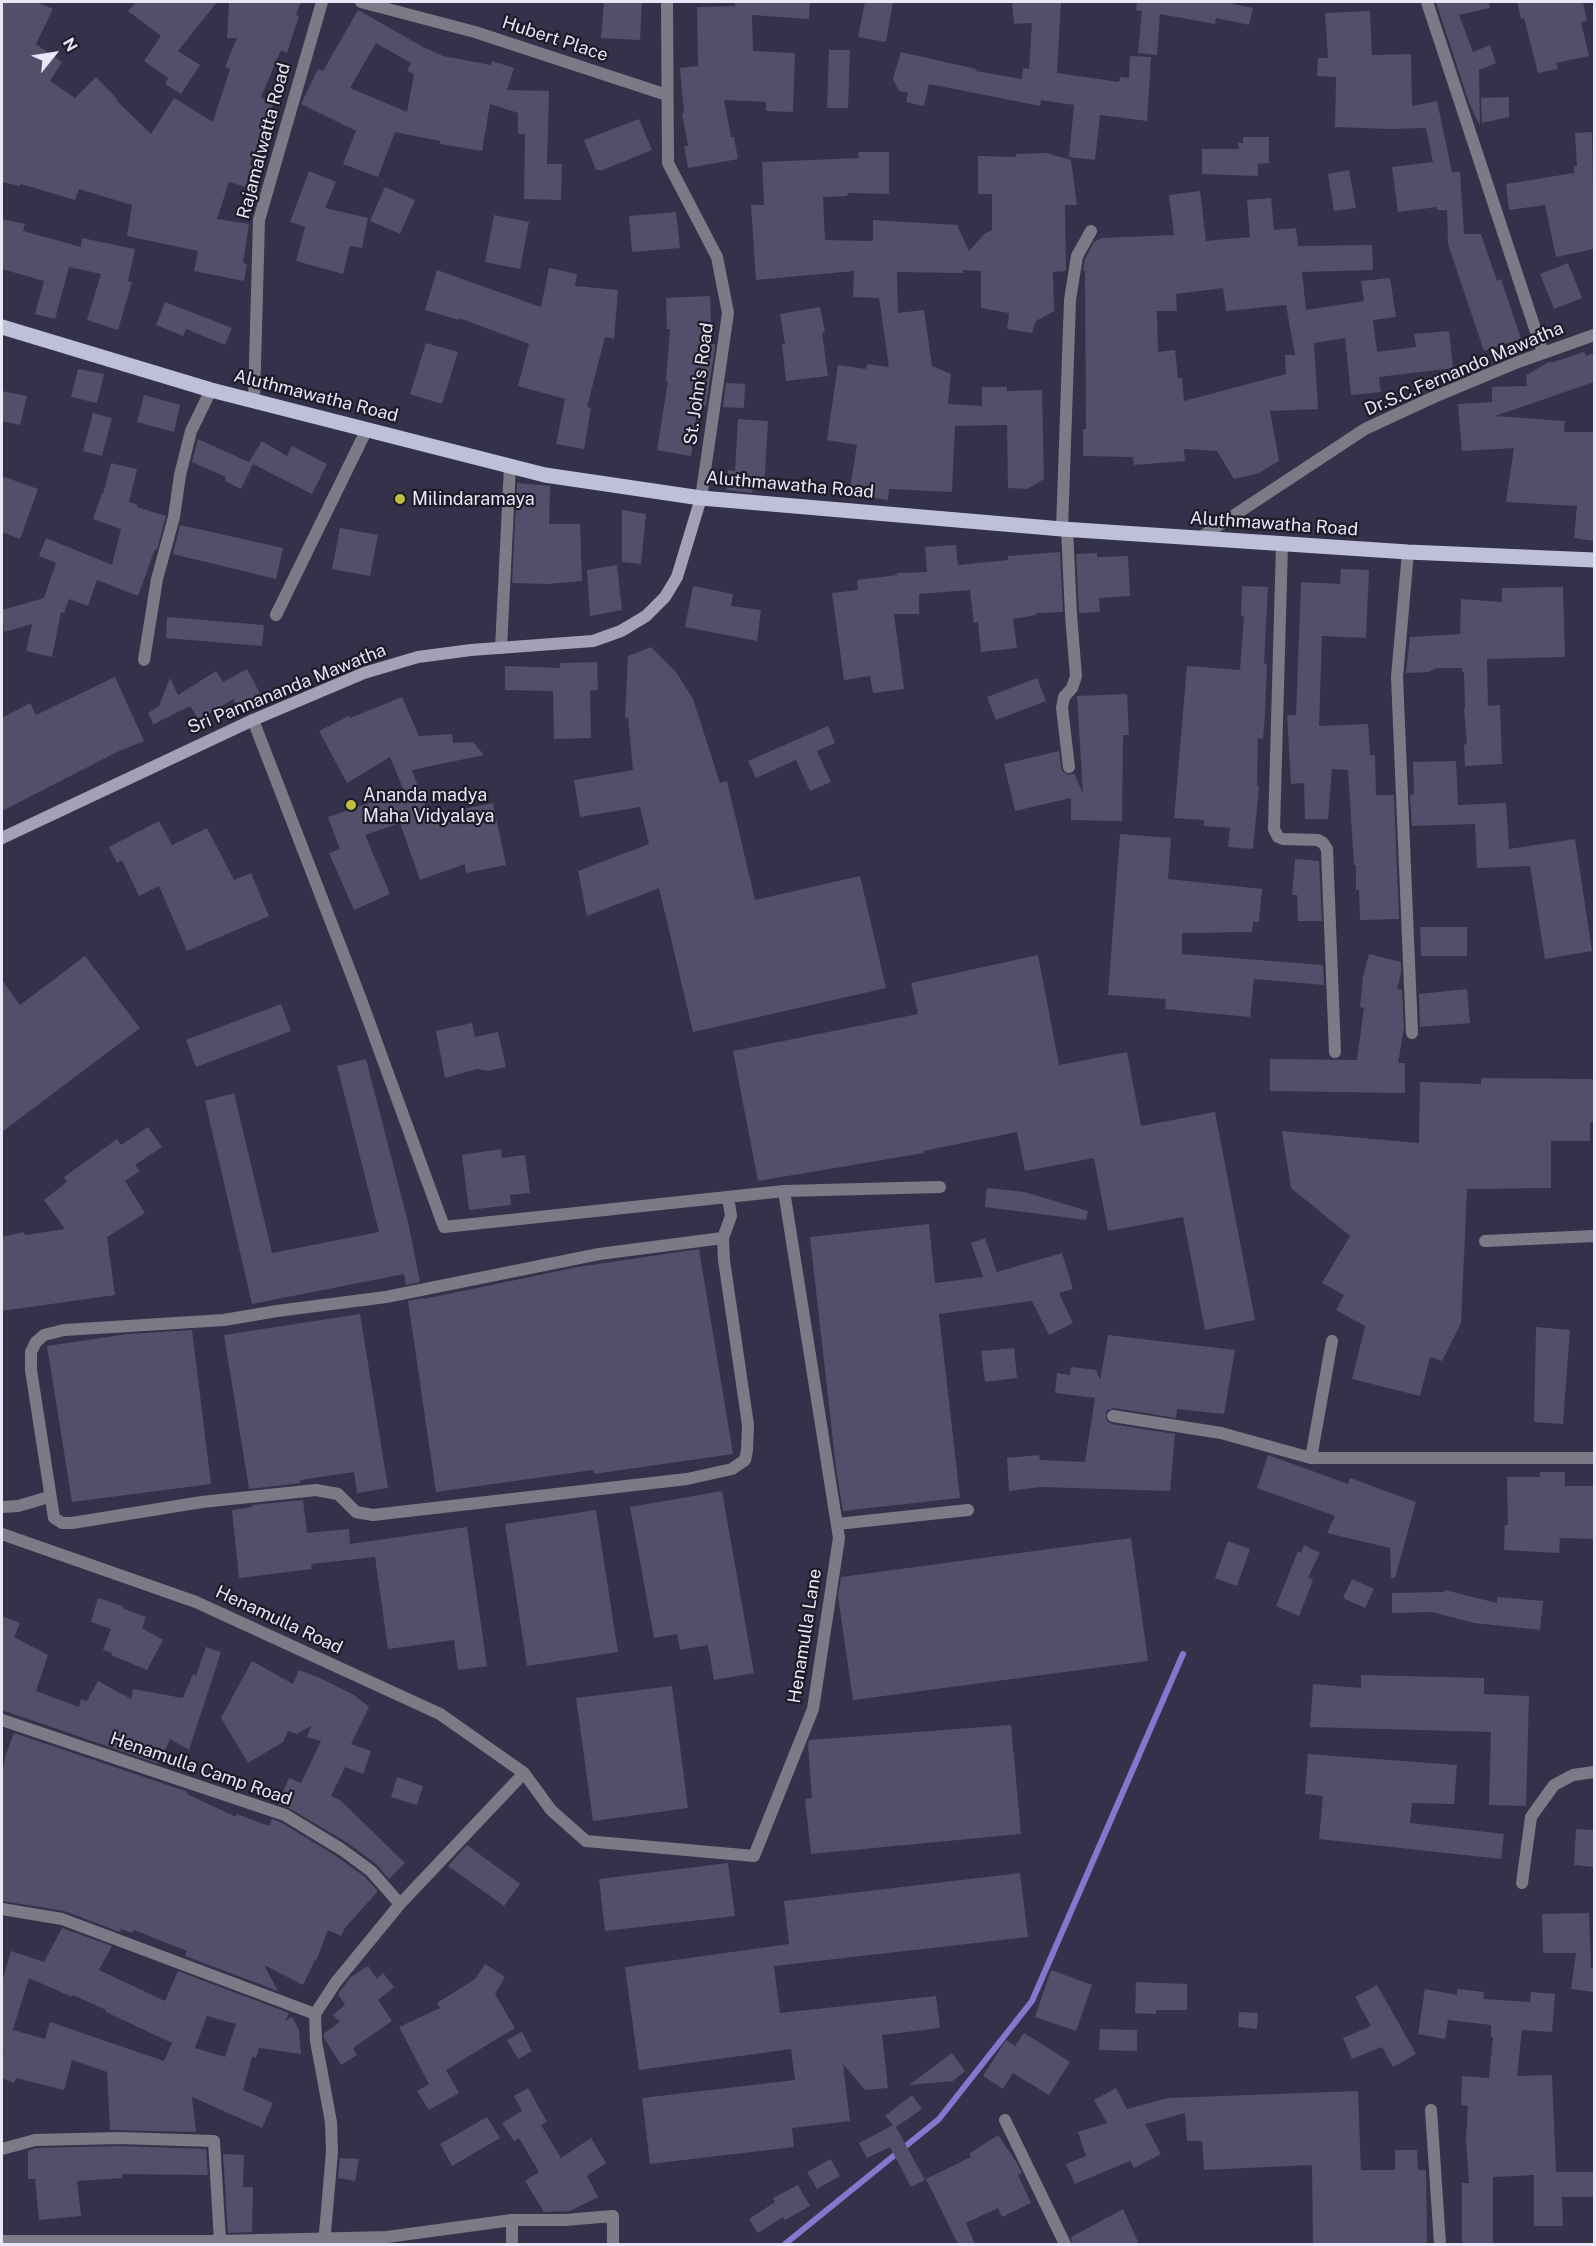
<!DOCTYPE html>
<style>
body{margin:0}
#map{position:relative;width:1596px;height:2246px;overflow:hidden;background:#34324a;font-family:"Public Sans",sans-serif}
canvas{display:block}
.frame{position:absolute;inset:0;border:3px solid #e8e7f7;pointer-events:none}
.north{position:absolute;left:24px;top:24px;width:60px;height:60px;-webkit-text-stroke:4px #1c1b27;paint-order:stroke;rotate:60deg;font-size:16px;font-weight:700;line-height:24px;text-align:center;color:#e8e7f7}
.north::after{content:'';display:block;margin:auto;width:21px;height:27px;background:#e8e7f7;clip-path:polygon(50% 0,100% 100%,50% 72%,0 100%)}
</style>
<div id="map">
<canvas width="1596" height="2246"></canvas>
<div class="frame"></div>
<div class="north">N</div>
</div>
<script>
const ctx = document.querySelector('canvas').getContext('2d');
ctx.lineJoin = 'round';
function poly(rows) {
  const path = new Path2D();
  for (const r of rows) {
    path.moveTo(r[0], r[1]);
    for (let i = 2; i < r.length; i += 2) path.lineTo(r[i], r[i + 1]);
  }
  return path;
}
function strokePath(path, color, width, dash) {
  ctx.strokeStyle = color;
  ctx.lineWidth = width;
  ctx.lineCap = dash ? 'butt' : 'round';
  ctx.setLineDash(dash || []);
  ctx.stroke(path);
}
function fillPath(path, color) {
  ctx.fillStyle = color;
  ctx.fill(path, 'evenodd');
}
function write(font, color, halo, rows, align = 'center') {
  ctx.font = font + ' "Public Sans",sans-serif';
  ctx.lineWidth = 4.5;
  ctx.setLineDash([]);
  ctx.textBaseline = 'middle';
  ctx.strokeStyle = halo;
  ctx.fillStyle = color;
  for (const [text, x, y, turn = 0] of rows) {
    ctx.save();
    ctx.translate(x, y);
    ctx.rotate((+turn || 0) * Math.PI / 180);
    ctx.textAlign = isNaN(turn) ? turn : align;
    if (halo) ctx.strokeText(text, 0, 0);
    ctx.fillText(text, 0, 0);
    ctx.restore();
  }
}
strokePath(poly([
 [785,2244,939,2119,1032,2001,1183,1654]
]), '#8378cd', 6);
fillPath(poly([
 [2,2,37,2,53,9,36,44,62,62,50,81,75,98,96,77,117,99,116,100,151,134,174,98,213,122,230,69,225,67,237,38,227,38,229,2,301,2,296,15,299,16,287,53,281,50,261,97,273,105,265,131,249,165,256,166,249,188,229,182,217,219,249,224,243,263,247,264,244,281,194,271,198,251,127,236,132,205,79,189,75,200,21,184,20,186,2,182],
 [136,2,217,2,178,51,200,65,181,94,165,84,168,78,144,61,161,36,128,11],
 [604,2,642,2,640,40,601,38],
 [810,2,809,19,752,15,753,51,795,53,793,112,766,111,766,102,724,100,731,137,734,137,738,159,688,168,684,146,688,146,682,113,684,113,680,68,698,66,697,7,735,6,735,3],
 [865,2,893,2,886,42,858,37],
 [1061,2,1057,73,1119,82,1120,77,1129,78,1130,56,1151,57,1147,121,1100,115,1095,160,1069,157,1074,105,1041,100,1040,106,929,84,924,106,906,102,908,93,899,91,893,79,901,52,976,69,975,71,1022,79,1023,68,1029,69,1032,23,1014,24,1012,3],
 [1137,2,1234,2,1233,4,1253,8,1249,25,1216,18,1215,24,1160,14,1157,55,1138,53,1142,11,1136,10],
 [1436,2,1489,2,1490,8,1459,15,1473,52,1490,45,1496,63,1479,70,1480,126,1469,103],
 [1517,2,1583,2,1587,21,1581,22,1589,56,1556,63,1558,69,1538,73,1524,18,1521,19],
 [358,10,423,47,443,56,491,65,492,61,514,68,507,90,549,91,547,164,562,164,561,200,524,199,525,134,518,134,518,113,490,104,482,151,440,144,440,141,395,132,378,177,343,164,356,131,301,104,318,69,323,71],
 [376,43,411,63,407,71,414,74,407,112,350,88],
 [1370,11,1372,55,1411,54,1412,106,1437,101,1452,172,1460,172,1464,234,1481,234,1497,281,1501,279,1521,339,1484,351,1448,244,1447,210,1437,210,1437,207,1398,212,1392,167,1433,162,1426,128,1389,129,1335,127,1336,77,1317,76,1318,58,1328,58,1325,13],
 [829,50,850,50,848,108,827,108],
 [1509,97,1509,117,1482,123,1481,98],
 [639,119,652,150,603,170,596,170,584,140],
 [1592,132,1594,249,1556,257,1545,205,1509,210,1506,184,1574,173,1574,166,1577,166,1575,133],
 [1243,137,1269,137,1269,163,1258,164,1258,176,1202,174,1202,149,1239,149,1238,143,1243,143],
 [858,152,889,152,889,194,848,193,847,196,823,197,825,240,873,241,873,220,957,225,969,251,984,234,992,230,992,194,978,194,978,156,1016,157,1016,154,1047,153,1071,160,1077,205,1065,205,1066,271,1053,272,1054,311,1036,321,1032,333,1007,329,1009,313,981,308,981,271,963,270,963,273,897,272,898,313,924,310,932,366,951,374,948,404,982,406,982,387,1007,387,1007,391,1042,390,1044,479,1027,489,1008,488,1007,425,955,426,952,492,889,489,888,500,849,494,857,445,827,440,838,365,866,369,867,364,889,367,879,298,853,297,854,271,756,280,751,205,764,205,762,162,859,158],
 [1349,170,1356,208,1334,211,1328,174],
 [309,171,336,182,325,208,368,218,362,248,350,246,343,274,296,261,305,227,290,222],
 [385,187,415,200,400,234,370,221],
 [1200,191,1206,241,1250,237,1247,200,1271,198,1274,230,1296,228,1298,246,1372,245,1373,270,1302,272,1306,310,1364,301,1361,281,1390,278,1396,317,1373,320,1377,352,1416,347,1414,334,1449,331,1453,368,1379,377,1381,392,1351,395,1345,338,1314,343,1318,409,1270,411,1279,461,1259,473,1234,479,1217,451,1184,449,1185,461,1134,465,1133,457,1083,456,1083,429,1086,429,1085,271,1083,271,1085,259,1094,242,1102,238,1174,235,1169,195],
 [1223,288,1226,311,1286,305,1295,355,1285,355,1286,374,1184,401,1182,378,1178,378,1175,350,1158,352,1157,311,1177,311,1176,294],
 [676,212,680,248,632,252,629,216],
 [494,215,529,222,520,269,485,262],
 [2,219,25,224,23,231,81,247,82,238,135,249,128,281,132,282,118,330,87,320,101,274,69,267,55,319,35,314,44,281,2,269],
 [1568,263,1582,298,1554,309,1540,274],
 [549,268,577,274,575,286,618,290,614,339,605,337,587,407,591,408,584,449,556,444,565,399,518,386,529,344,459,318,459,320,425,310,437,270,541,307],
 [710,296,712,344,715,344,715,348,706,406,699,405,691,456,657,450,668,381,666,381,670,329,667,329,666,298],
 [165,302,232,328,225,345,186,329,183,336,156,325],
 [820,307,825,332,822,333,828,376,786,381,782,344,785,344,780,314],
 [426,343,458,352,442,404,410,394],
 [1584,352,1586,356,1594,353,1594,382,1495,416,1565,421,1564,432,1594,432,1594,541,1574,538,1577,506,1506,502,1514,448,1462,451,1458,404,1492,402,1492,387,1527,386,1526,375,1551,361,1551,363],
 [78,369,104,374,97,403,71,397],
 [726,383,745,384,744,408,723,407],
 [2,391,27,396,20,425,2,421],
 [144,395,180,405,174,432,137,422],
 [93,413,112,418,102,456,83,451],
 [738,419,768,421,764,488,753,488,752,493,726,490,728,470,735,471],
 [198,439,253,464,241,489,225,481,226,477,192,462],
 [262,441,287,456,292,446,327,464,312,494,249,462],
 [111,463,137,469,129,502,138,505,137,507,166,516,157,550,155,549,138,596,97,580,88,606,69,599,64,613,61,612,52,657,26,651,32,624,4,632,2,610,44,598,56,563,39,556,46,538,112,565,121,529,93,519,102,493,103,494],
 [2,476,38,489,20,539,2,532],
 [517,483,550,486,549,524,580,524,582,581,548,584,512,583],
 [622,510,646,514,641,564,622,562],
 [180,525,283,548,276,579,173,554],
 [340,528,378,535,370,576,332,569],
 [956,545,958,565,1008,560,1008,556,1060,552,1063,612,1036,613,1037,615,1013,619,1017,648,981,652,978,622,974,623,970,590,919,594,919,614,894,614,904,689,873,693,870,676,844,680,832,593,858,590,857,580,897,575,897,573,927,572,925,547],
 [1097,553,1097,557,1128,556,1130,596,1099,598,1100,612,1079,613,1076,554],
 [617,565,622,610,590,616,587,570],
 [1341,569,1369,570,1366,638,1322,636,1319,726,1368,724,1370,755,1375,755,1376,795,1394,795,1399,919,1360,920,1359,890,1356,890,1356,865,1354,865,1348,770,1332,769,1328,819,1305,819,1304,783,1291,784,1287,715,1296,715,1301,582,1340,584],
 [693,586,733,594,731,606,761,610,757,641,685,627],
 [1242,586,1268,587,1264,664,1267,664,1265,714,1263,739,1258,738,1257,786,1259,786,1253,849,1228,847,1230,828,1204,826,1204,820,1174,818,1187,666,1240,670,1244,617,1241,616],
 [1563,587,1565,657,1487,659,1488,706,1500,705,1502,764,1465,766,1464,745,1467,744,1464,708,1465,708,1464,672,1462,672,1462,668,1436,668,1429,672,1406,673,1410,637,1460,634,1461,599,1502,602,1502,588],
 [167,617,264,625,262,646,166,638],
 [651,647,676,672,693,699,720,783,727,781,755,900,860,876,886,988,693,1032,659,888,587,916,578,871,649,844,640,807,580,817,574,780,633,770,628,717,625,719,628,656],
 [597,662,598,690,590,690,591,738,554,739,553,691,505,690,505,666,560,668,560,663],
 [247,669,263,699,241,711,233,699,199,720,190,706,152,725,153,723,148,713,159,706,170,678,178,695,216,671,223,682],
 [115,677,144,741,117,752,2,811,2,718,30,703,36,715],
 [1037,678,1046,701,996,720,987,697],
 [1127,694,1129,735,1123,735,1122,821,1071,820,1071,798,1015,811,1004,764,1059,751,1062,771,1069,775,1074,773,1083,794,1077,696],
 [402,697,419,736,452,734,453,743,473,742,484,755,412,770,429,816,493,803,506,865,466,873,465,864,420,880,400,823,365,835,390,894,354,910,329,853,340,849,328,817,404,791,390,757,347,783,319,731,349,716,350,718],
 [828,726,835,743,817,751,831,782,810,791,796,760,756,778,748,761],
 [1456,761,1458,805,1506,803,1509,849,1575,839,1592,951,1545,959,1530,866,1477,868,1475,824,1412,826,1410,795,1414,794,1413,762],
 [159,821,172,845,207,828,234,880,251,873,269,916,187,951,159,886,139,896,122,860,117,863,109,847],
 [1120,834,1171,838,1168,879,1262,889,1259,922,1253,922,1252,932,1182,933,1182,954,1323,965,1324,985,1254,979,1250,1017,1165,1009,1166,999,1108,995],
 [1295,859,1319,861,1322,921,1298,921,1297,895,1292,895],
 [1420,927,1467,927,1467,956,1421,956],
 [1369,954,1401,962,1401,973,1397,989,1402,990,1404,1029,1398,1063,1405,1063,1405,1093,1270,1091,1270,1059,1357,1060,1364,1008,1360,1007,1363,977],
 [1038,955,1059,1065,1127,1052,1141,1126,1215,1112,1255,1320,1205,1330,1183,1217,1108,1231,1094,1158,1025,1171,1017,1132,923,1151,924,1153,758,1181,733,1051,918,1014,911,983],
 [85,956,140,1028,2,1132,2,980,20,1005],
 [1467,989,1470,1023,1420,1027,1419,994],
 [281,1004,291,1031,196,1067,186,1040],
 [472,1023,475,1037,498,1032,506,1067,488,1071,477,1069,445,1078,436,1031],
 [366,1059,409,1226,420,1282,406,1285,404,1274,252,1304,205,1101,234,1093,272,1253,379,1232,337,1066],
 [1481,1078,1594,1079,1594,1122,1590,1122,1590,1141,1551,1141,1551,1188,1467,1189,1461,1323,1442,1361,1430,1357,1420,1396,1352,1379,1365,1326,1336,1310,1344,1295,1322,1283,1350,1236,1291,1188,1282,1131,1419,1143,1420,1082,1481,1084],
 [148,1127,162,1147,135,1165,140,1171,125,1181,145,1213,107,1237,115,1295,2,1311,2,1237,24,1232,25,1235,65,1229,44,1200,67,1182,64,1177,117,1139,121,1145],
 [501,1149,502,1158,525,1155,530,1193,510,1195,511,1205,469,1210,462,1155],
 [987,1188,1025,1192,1088,1211,1086,1220,985,1207],
 [929,1224,935,1283,983,1277,971,1243,985,1238,997,1272,1062,1253,1073,1289,1059,1293,1073,1323,1049,1335,1032,1301,939,1314,960,1498,843,1511,836,1468,810,1237],
 [699,1249,733,1454,594,1474,593,1470,436,1492,408,1301,423,1298,424,1299,578,1267],
 [360,1314,388,1488,357,1493,354,1472,300,1480,301,1483,249,1489,224,1335],
 [1536,1327,1570,1330,1563,1424,1534,1422],
 [192,1330,211,1484,72,1502,47,1346,128,1334],
 [1108,1335,1235,1350,1224,1414,1177,1409,1176,1418,1114,1408,1106,1411,1106,1419,1111,1424,1175,1434,1170,1491,1041,1487,1009,1491,1007,1458,1039,1455,1040,1460,1085,1462,1095,1398,1055,1393,1057,1373,1070,1375,1071,1367,1096,1370,1100,1380],
 [1014,1348,1017,1378,985,1382,981,1351],
 [1268,1455,1348,1484,1350,1478,1416,1502,1395,1578,1391,1578,1390,1548,1327,1533,1335,1516,1257,1488],
 [1540,1472,1565,1472,1565,1486,1594,1486,1594,1539,1560,1538,1559,1553,1504,1550,1505,1525,1508,1525,1507,1477,1540,1477],
 [722,1491,754,1673,714,1680,708,1645,680,1650,677,1634,654,1638,630,1507],
 [303,1500,307,1533,349,1529,350,1544,467,1527,487,1666,458,1670,454,1640,388,1649,375,1557,311,1564,312,1569,239,1578,232,1510,252,1507,252,1505],
 [596,1510,618,1652,527,1666,505,1524],
 [1131,1538,1148,1661,853,1700,838,1596,841,1577],
 [1228,1541,1250,1549,1237,1586,1215,1578],
 [1304,1545,1320,1553,1308,1577,1313,1580,1299,1616,1276,1606,1298,1551,1301,1553],
 [1352,1579,1374,1589,1365,1608,1343,1598],
 [1445,1590,1497,1603,1497,1597,1543,1601,1540,1630,1474,1623,1432,1612,1392,1613,1392,1593,1444,1592],
 [98,1598,123,1606,122,1608,146,1617,142,1628,163,1640,147,1670,111,1655,112,1653,103,1650,111,1629,91,1622],
 [2,1616,20,1623,14,1637,48,1655,36,1691,79,1707,81,1699,87,1701,98,1681,131,1699,133,1689,183,1698,193,1674,196,1676,206,1647,221,1652,189,1750,170,1739,159,1764,2,1710],
 [252,1661,293,1684,299,1670,320,1678,354,1695,369,1707,351,1744,371,1751,363,1774,345,1767,331,1796,340,1800,405,1863,389,1879,376,1864,346,1842,289,1808,278,1804,289,1778,301,1783,321,1741,307,1737,311,1726,297,1734,288,1731,283,1742,248,1763,221,1718],
 [1361,1675,1484,1678,1484,1694,1529,1696,1526,1806,1489,1805,1491,1732,1310,1727,1313,1684,1361,1688],
 [672,1686,688,1808,593,1821,576,1698],
 [1011,1725,1021,1834,811,1854,805,1799,812,1798,808,1744,809,1740],
 [14,1733,188,1792,187,1794,236,1817,237,1814,269,1826,272,1819,282,1823,336,1856,365,1877,378,1891,345,1928,341,1936,328,1930,316,1961,315,1960,303,1985,264,1965,278,1991,185,1956,187,1951,134,1930,132,1933,121,1929,120,1932,64,1911,2,1901,2,1774,5,1757],
 [1308,1754,1457,1765,1454,1804,1412,1803,1410,1823,1504,1834,1501,1859,1319,1839,1323,1796,1305,1794],
 [397,1777,423,1786,417,1805,391,1797],
 [1576,1829,1594,1830,1594,1867,1574,1865],
 [467,1845,520,1884,504,1906,448,1866],
 [728,1863,735,1916,605,1931,599,1879],
 [1020,1873,1028,1937,774,1966,780,2013,936,1996,940,2028,882,2035,888,2088,865,2090,843,2064,850,2121,792,2128,794,2147,650,2164,642,2098,795,2080,791,2049,639,2070,625,1967,789,1944,784,1901],
 [1589,1913,1591,1968,1594,1968,1593,1992,1571,1989,1576,1953,1543,1953,1542,1914],
 [62,1928,112,1946,99,1970,165,2001,178,1971,289,2013,285,2021,292,2017,299,2030,301,2054,259,2048,256,2058,252,2057,243,2090,273,2103,262,2128,192,2097,196,2132,110,2130,107,2072,72,2060,64,2090,16,2078,14,2083,2,2078,2,2060,4,2052,2,2052,2,1981,11,1951,44,1962],
 [29,1978,72,1997,73,1995,106,2010,106,2012,172,2043,164,2061,50,2022,45,2039,13,2030,10,2039],
 [207,2016,236,2024,225,2057,195,2048],
 [485,1964,505,1977,495,1994,515,2028,446,2070,459,2093,429,2110,417,2091,429,2084,399,2027,440,2008,437,2003,475,1979],
 [368,1966,377,1979,383,1973,394,1987,378,2000,392,2021,353,2048,357,2055,341,2065,324,2038,324,2033,340,2022,333,2015,345,2005,338,1994,351,1977],
 [1051,1970,1092,1985,1076,2031,1035,2017],
 [1136,1982,1187,1984,1187,2010,1156,2010,1156,2014,1135,2013],
 [1377,1985,1416,2054,1393,2067,1382,2047,1352,2059,1343,2038,1371,2026,1355,1997],
 [1425,1989,1457,1995,1457,1989,1484,1992,1483,1999,1530,2002,1531,1992,1555,1994,1552,2032,1522,2030,1517,2076,1552,2075,1556,2172,1594,2172,1594,2197,1562,2197,1563,2226,1534,2226,1534,2175,1493,2177,1493,2244,1462,2244,1462,2183,1469,2183,1466,2138,1468,2106,1461,2105,1462,2076,1489,2078,1493,2037,1491,2037,1491,2025,1448,2020,1445,2039,1418,2034],
 [1239,2012,1258,2013,1257,2029,1238,2027],
 [1100,2029,1137,2030,1137,2051,1099,2050],
 [522,2032,532,2051,518,2059,507,2040],
 [1024,2033,1070,2062,1049,2095,1013,2073,1003,2089,983,2076,1006,2040,1015,2046],
 [952,2053,965,2071,953,2081,909,2085],
 [528,2088,547,2122,541,2125,561,2158,591,2138,606,2163,587,2176,598,2197,570,2211,544,2212,525,2181,539,2172,519,2138,514,2141,502,2123,522,2111,514,2096],
 [1116,2088,1127,2109,1168,2098,1358,2091,1361,2170,1395,2170,1395,2150,1417,2150,1418,2170,1426,2170,1427,2244,1313,2244,1312,2165,1204,2170,1202,2141,1187,2141,1185,2113,1145,2124,1161,2154,1134,2168,1130,2161,1075,2184,1066,2164,1086,2156,1078,2132,1107,2123,1094,2100],
 [912,2095,922,2109,896,2127,925,2180,911,2187,890,2147,867,2158,859,2143,893,2125,885,2116],
 [487,2117,500,2138,452,2166,440,2144],
 [998,2135,1015,2160,1022,2173,1018,2175,1031,2203,1002,2217,998,2208,966,2223,975,2244,958,2244,926,2179,971,2157,969,2154],
 [119,2146,206,2149,208,2175,122,2174,122,2178,77,2181,81,2216,39,2220,35,2179,28,2179,28,2151,36,2148],
 [223,2154,244,2155,243,2187,253,2187,252,2232,228,2233],
 [340,2158,359,2159,355,2181,338,2178],
 [831,2159,840,2176,817,2189,807,2172],
 [798,2185,810,2206,785,2220,783,2217,758,2233,749,2219,775,2202,773,2198],
 [1123,2209,1139,2244,1073,2244,1071,2237]
]), '#514f69');
strokePath(poly([
 [361,2,475,32,667,95],
 [667,2,668,163,717,257,728,313,701,498],
 [1427,2,1543,353],
 [254,400,259,220,322,2],
 [1062,529,1070,300,1077,256,1091,231],
 [1067,529,1071,615,1076,676,1072,688,1064,697,1062,708,1069,767],
 [1282,544,1274,829,1278,837,1283,839,1318,840,1323,843,1327,849,1335,1052],
 [1408,552,1397,677,1412,1033],
 [276,615,367,429],
 [501,648,510,466],
 [144,660,157,579,174,517,180,475,191,431,211,390],
 [253,720,360,997,444,1227,784,1191,940,1187],
 [723,1238,599,1254,386,1297,277,1311,224,1320,64,1330,44,1335,36,1342,31,1352,31,1370,54,1518,62,1523,72,1523,202,1502,316,1490,338,1494,356,1512,373,1515,687,1479,732,1469,745,1460,747,1450,748,1425,724,1260,723,1238,731,1216,728,1197],
 [1485,1241,1594,1236],
 [1113,1416,1221,1433,1311,1458,1594,1458],
 [1311,1458,1332,1341],
 [2,1507,18,1506,49,1497],
 [837,1524,968,1510],
 [2,1534,196,1602,440,1714,524,1773,551,1810,586,1841,754,1856,813,1709,839,1538,784,1191],
 [2,1720,285,1815,341,1849,371,1871,400,1904],
 [1522,1883,1531,1817,1554,1785,1573,1775,1594,1772],
 [2,1909,62,1919,315,2014],
 [1431,2110,1440,2244],
 [1005,2120,1065,2244],
 [2,2149,35,2140,119,2138,214,2141,220,2241],
 [2,2241,220,2241,387,2237,512,2220,565,2220,613,2216,613,2244],
 [324,2244,332,2152,331,2122,316,2041,315,2014,336,1982,400,1904,524,1773],
 [512,2244,512,2220]
]), '#7b7b87', 12);
strokePath(poly([
 [1198,539,1365,429,1434,397,1518,362,1594,335]
]), '#7b7b87', 12);
strokePath(poly([
 [2,838,253,720,364,673,418,657,471,650,593,641,621,631,646,616,665,597,677,577,701,498]
]), '#a2a1b5', 12);
strokePath(poly([
 [2,327,211,390,545,475,701,498,1062,529,1408,552,1594,560]
]), '#c0bfd9', 15);
for (const [x, y, r, color] of [
 [400,499,6,"#c0be40"],
 [351,805,6,"#c0be40"]
]) {
  const dot = new Path2D();
  dot.arc(x, y, r, 0, 2 * Math.PI);
  ctx.fillStyle = color;
  ctx.fill(dot);
  strokePath(dot, '#1c1b27', 2);
}
write('18px', '#e8e7f7', '#1c1b27', [
 ["Hubert Place",555,39,18],
 ["Rajamalwatta Road",264,141,-75],
 ["Dr.S.C.Fernando Mawatha",1464,369,-23],
 ["St. John's Road",699,384,-82],
 ["Aluthmawatha Road",316,396,14],
 ["Aluthmawatha Road",790,485,5],
 ["Aluthmawatha Road",1274,524,4],
 ["Sri Pannananda Mawatha",287,689,-22],
 ["Henamulla Road",279,1620,25],
 ["Henamulla Lane",805,1636,-81],
 ["Henamulla Camp Road",201,1769,19]
]);
write('18px', '#e8e7f7', '#1c1b27', [
 ["Milindaramaya",412,499],
 ["Ananda madya",363,795],
 ["Maha Vidyalaya",363,816]
], 'left');
</script>
